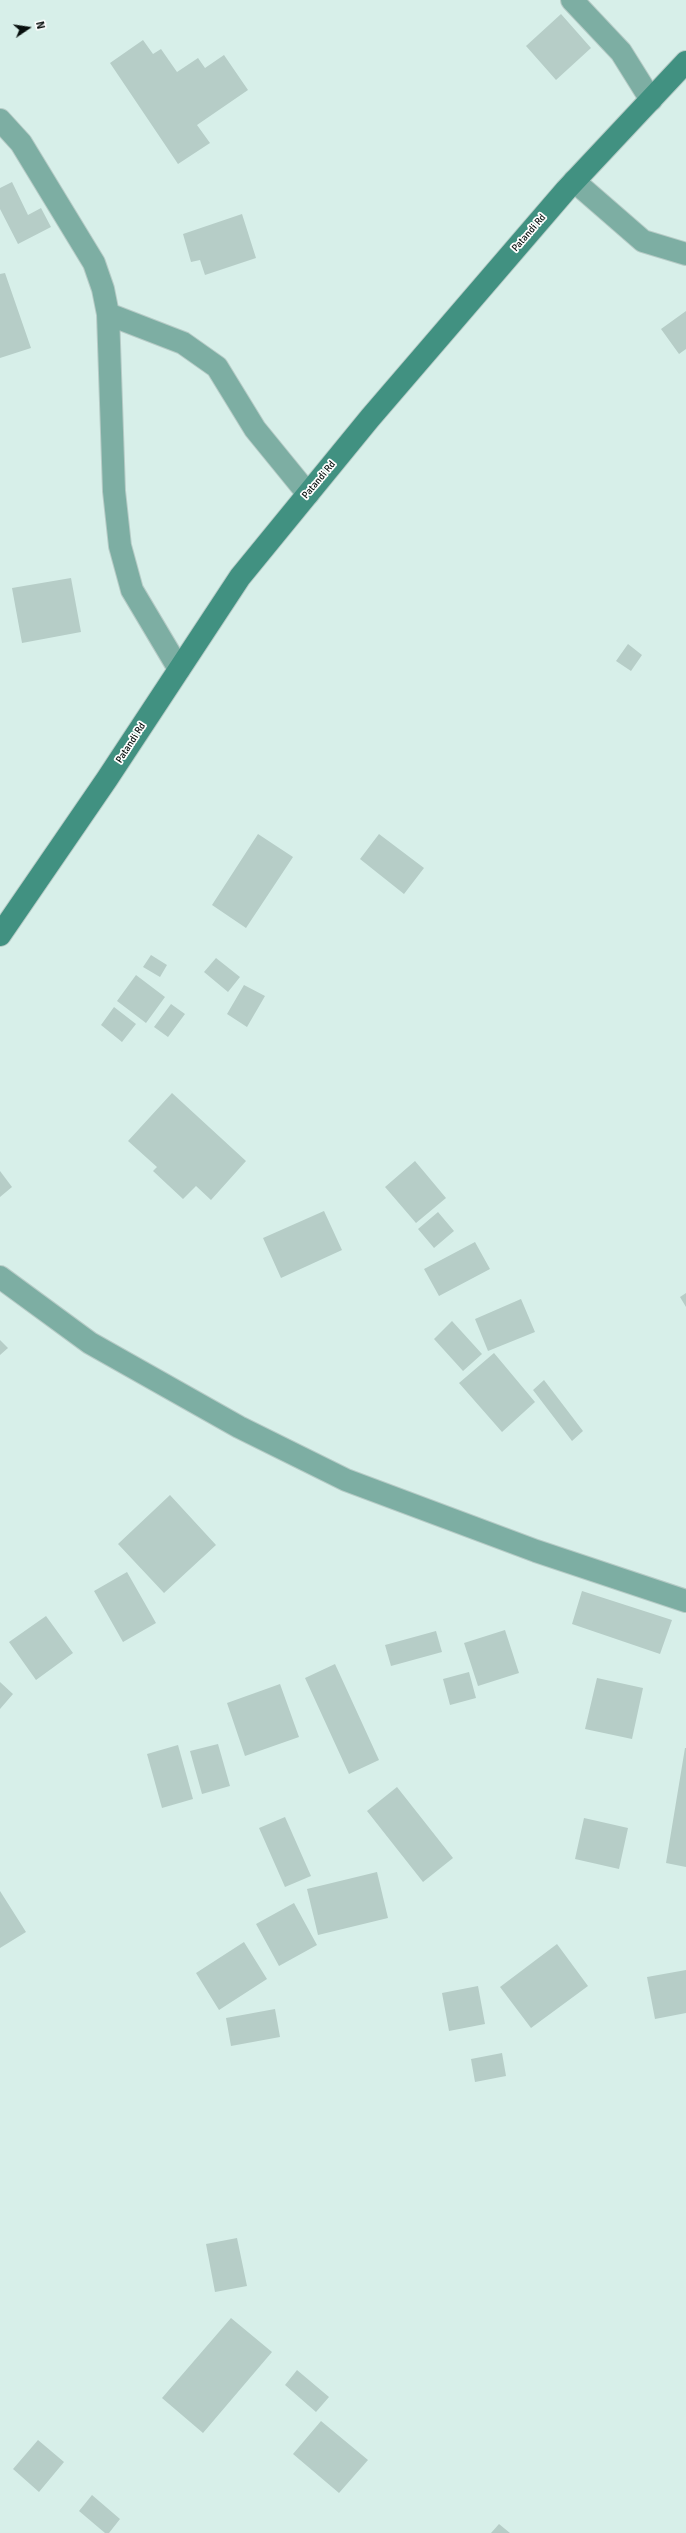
<!DOCTYPE html>
<style>
body{margin:0}
#map{position:relative;width:686px;height:2533px;overflow:hidden;background:#d7efe9;font-family:Signika,sans-serif}
canvas{display:block}
.north{position:absolute;left:8px;top:8px;width:40px;height:40px;-webkit-text-stroke:3px #fff;paint-order:stroke;rotate:77deg;font-size:11px;font-weight:700;line-height:16px;text-align:center;color:#070f0d}
.north::after{content:'';display:block;margin:auto;width:14px;height:18px;background:#070f0d;clip-path:polygon(50% 0,100% 100%,50% 72%,0 100%)}
</style>
<div id="map">
<canvas width="686" height="2533"></canvas>
<div class="north">N</div>
</div>
<script>
const ctx = document.querySelector('canvas').getContext('2d');
ctx.lineJoin = 'round';
function fillPath(path, color) {
  ctx.fillStyle = color;
  ctx.fill(path, 'evenodd');
}
function poly(rows) {
  const path = new Path2D();
  for (const r of rows) {
    path.moveTo(r[0], r[1]);
    for (let i = 2; i < r.length; i += 2) path.lineTo(r[i], r[i + 1]);
  }
  return path;
}
function strokePath(path, color, width, dash) {
  ctx.strokeStyle = color;
  ctx.lineWidth = width;
  ctx.lineCap = dash ? 'butt' : 'round';
  ctx.setLineDash(dash || []);
  ctx.stroke(path);
}
function write(font, color, halo, rows, align = 'center') {
  ctx.font = font + ' Signika,sans-serif';
  ctx.lineWidth = 3.5;
  ctx.setLineDash([]);
  ctx.textBaseline = 'middle';
  ctx.strokeStyle = halo;
  ctx.fillStyle = color;
  for (const [text, x, y, turn = 0] of rows) {
    ctx.save();
    ctx.translate(x, y);
    ctx.rotate((+turn || 0) * Math.PI / 180);
    ctx.textAlign = isNaN(turn) ? turn : align;
    if (halo) ctx.strokeText(text, 0, 0);
    ctx.fillText(text, 0, 0);
    ctx.restore();
  }
}
fillPath(poly([
 [561,14,591,48,556,80,526,46],
 [143,40,153,54,161,49,177,72,198,58,205,68,224,55,248,90,197,125,210,143,178,164,110,63],
 [12,182,28,215,41,208,51,227,18,244,0,209,0,188],
 [242,214,256,258,205,275,200,260,191,262,183,234],
 [5,273,31,348,0,358,0,274],
 [686,311,686,349,679,354,661,329],
 [71,578,81,632,22,643,12,588],
 [628,644,642,655,631,671,616,661],
 [258,834,293,857,246,928,212,905],
 [379,834,424,868,404,894,360,859],
 [151,955,167,965,160,977,143,967],
 [216,958,240,977,228,992,204,972],
 [136,975,165,997,146,1023,117,1001],
 [244,985,265,996,247,1027,227,1014],
 [171,1004,185,1014,168,1037,154,1027],
 [114,1007,136,1024,122,1042,101,1025],
 [172,1093,246,1161,211,1200,196,1186,183,1199,153,1171,157,1167,128,1141],
 [415,1161,446,1198,416,1223,385,1187],
 [0,1171,12,1187,0,1197],
 [324,1211,342,1250,281,1278,263,1238],
 [438,1212,454,1231,434,1248,418,1229],
 [475,1242,490,1269,439,1296,424,1269],
 [686,1293,686,1307,680,1297],
 [521,1299,535,1332,488,1351,475,1319],
 [452,1321,482,1354,463,1371,434,1339],
 [0,1340,8,1348,0,1355],
 [494,1353,535,1402,502,1432,459,1383],
 [544,1380,583,1431,572,1441,533,1390],
 [170,1495,216,1545,164,1593,118,1544],
 [127,1572,156,1623,123,1642,94,1591],
 [582,1591,672,1620,660,1654,572,1624],
 [46,1616,73,1653,36,1680,9,1642],
 [505,1630,519,1673,478,1686,464,1643],
 [436,1631,442,1652,391,1666,385,1645],
 [335,1664,379,1760,349,1774,305,1678],
 [469,1672,476,1698,450,1705,443,1679],
 [597,1678,643,1688,632,1739,585,1729],
 [0,1682,13,1694,0,1709],
 [280,1684,299,1737,245,1756,227,1703],
 [218,1744,230,1786,202,1794,190,1751],
 [178,1745,193,1799,162,1808,147,1754],
 [685,1748,686,1748,686,1867,666,1863],
 [397,1787,453,1858,423,1882,367,1811],
 [285,1817,311,1876,285,1887,259,1828],
 [584,1818,628,1828,619,1869,575,1859],
 [377,1872,388,1918,318,1935,307,1889],
 [0,1891,26,1932,0,1948],
 [294,1903,317,1945,279,1966,256,1924],
 [244,1942,267,1979,219,2010,196,1973],
 [557,1944,588,1986,531,2028,500,1987],
 [686,1970,686,2013,655,2019,647,1977],
 [478,1986,485,2024,449,2031,442,1993],
 [275,2009,280,2037,231,2046,226,2018],
 [502,2053,506,2076,475,2082,471,2059],
 [237,2238,247,2286,215,2292,206,2244],
 [231,2318,272,2352,203,2433,162,2398],
 [297,2370,329,2397,316,2412,285,2385],
 [321,2421,368,2460,339,2493,293,2454],
 [38,2440,64,2462,39,2492,13,2469],
 [92,2495,120,2519,109,2533,105,2533,79,2511],
 [499,2524,510,2533,491,2533]
]), '#b6cdc7');
const street = poly([
 [572,0,621,52,651,100],
 [0,120,21,143,94,263,103,289,108,314,114,491,120,546,132,590,179,669],
 [574,181,643,241,686,254],
 [108,314,183,343,217,367,255,429,308,494],
 [0,1277,90,1343,239,1427,346,1480,536,1551,686,1601]
]);
const secondary = poly([
 [0,935,107,779,240,577,370,418,566,190,686,62]
]);
strokePath(street, '#b6cbc6', 24);
strokePath(secondary, '#b6cbc6', 24);
strokePath(street, '#7daea3', 22);
strokePath(secondary, '#419181', 22);
write('10px', '#070f0d', '#fff', [
 ["Patandi Rd",529,233,-49],
 ["Patandi Rd",319,480,-50],
 ["Patandi Rd",131,743,-57]
]);
</script>
